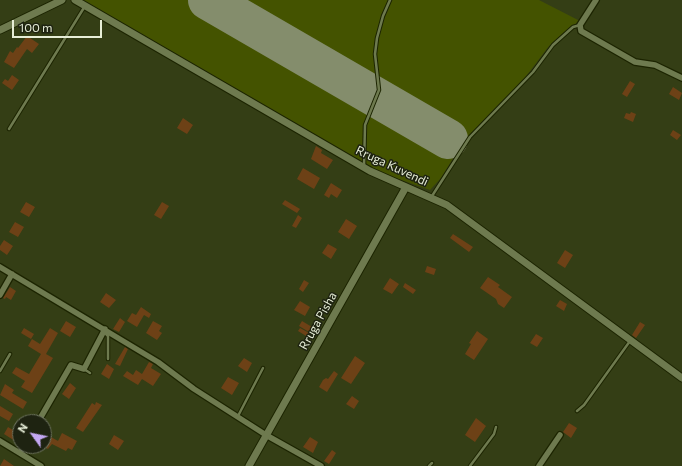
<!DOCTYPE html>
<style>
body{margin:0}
#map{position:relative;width:682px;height:466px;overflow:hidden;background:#343e15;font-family:Commissioner,sans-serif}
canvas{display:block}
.north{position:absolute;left:12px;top:414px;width:40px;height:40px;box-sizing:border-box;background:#1e2311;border:1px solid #6e7460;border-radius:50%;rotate:303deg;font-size:11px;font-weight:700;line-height:16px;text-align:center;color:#e7eed7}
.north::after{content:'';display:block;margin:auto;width:14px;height:18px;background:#c3a7f2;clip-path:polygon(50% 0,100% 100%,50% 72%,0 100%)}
.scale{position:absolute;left:12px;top:20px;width:90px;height:18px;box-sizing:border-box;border:2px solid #e7eed7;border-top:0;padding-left:5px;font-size:12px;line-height:14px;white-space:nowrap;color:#e7eed7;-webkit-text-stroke:3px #1e2311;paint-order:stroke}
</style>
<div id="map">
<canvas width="682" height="466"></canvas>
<div class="north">N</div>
<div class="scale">100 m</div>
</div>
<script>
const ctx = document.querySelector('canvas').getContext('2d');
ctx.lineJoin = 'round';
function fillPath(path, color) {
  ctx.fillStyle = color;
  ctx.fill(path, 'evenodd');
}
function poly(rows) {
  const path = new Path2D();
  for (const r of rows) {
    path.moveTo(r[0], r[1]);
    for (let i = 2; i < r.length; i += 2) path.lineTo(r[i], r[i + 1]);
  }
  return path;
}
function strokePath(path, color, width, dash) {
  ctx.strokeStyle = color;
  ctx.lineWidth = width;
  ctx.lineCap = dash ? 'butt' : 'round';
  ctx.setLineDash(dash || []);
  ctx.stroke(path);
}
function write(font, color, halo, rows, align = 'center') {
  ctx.font = font + ' Commissioner,sans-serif';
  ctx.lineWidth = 3;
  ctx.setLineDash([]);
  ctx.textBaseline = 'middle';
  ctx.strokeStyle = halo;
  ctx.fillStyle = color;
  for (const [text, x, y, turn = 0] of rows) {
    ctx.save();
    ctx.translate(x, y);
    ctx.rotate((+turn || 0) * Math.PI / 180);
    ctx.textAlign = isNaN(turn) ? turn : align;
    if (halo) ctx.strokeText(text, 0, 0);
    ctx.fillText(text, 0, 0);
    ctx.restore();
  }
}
fillPath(poly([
 [82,0,539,0,580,21,569,28,549,46,521,83,495,108,463,142,441,178,430,190,384,174,335,148]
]), '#445300');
strokePath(poly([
 [208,0,448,139]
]), '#848d6c', 40);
fillPath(poly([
 [27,36,39,44,32,53,27,49,14,68,4,62,10,51,13,53,17,47,18,48],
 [12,75,19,80,12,90,2,83,5,79,8,81],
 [630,81,635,84,627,97,622,94],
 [673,87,682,93,679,100,669,94],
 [631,112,636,114,633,122,624,118,626,113,630,114],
 [183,118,193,125,187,134,177,128],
 [673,130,681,135,677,140,670,135],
 [316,146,322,150,321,153,333,160,327,169,311,159],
 [303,168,320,178,314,189,297,179],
 [331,183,342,190,337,198,331,194,329,198,324,195],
 [285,200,300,209,297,213,282,204],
 [26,202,35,207,29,217,20,212],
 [162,202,169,206,161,219,154,215],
 [298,215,302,218,296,228,292,226],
 [346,219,357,226,349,239,338,232],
 [15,222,24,227,18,237,9,232],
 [453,234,473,247,469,252,450,238],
 [4,240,13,246,7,255,0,250,0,246],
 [328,244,337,249,331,259,322,253],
 [565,250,573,255,565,268,557,263],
 [427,266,436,269,434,275,425,272],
 [488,277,500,285,498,287,512,297,504,308,498,304,496,299,480,288],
 [390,278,399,284,392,294,383,289],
 [304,280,309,283,303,292,299,289],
 [405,283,416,290,413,294,403,287],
 [10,287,16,291,11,300,6,297,5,299,3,298],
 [106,293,116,300,109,308,100,302],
 [560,300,567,304,564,311,556,306],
 [300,301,310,307,305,316,294,310],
 [141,307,151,314,149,318,144,315,137,327,127,321,132,313,136,315],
 [120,318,125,322,119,332,113,329],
 [66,321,76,327,70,337,60,331],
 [153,321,162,326,159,331,162,333,157,340,146,333],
 [302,321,312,327,309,332,299,326],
 [640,322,645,325,636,338,632,335],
 [24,328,34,334,31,339,21,333],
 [50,328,58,333,46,354,53,358,32,393,21,387,25,381,12,373,16,367,29,374,41,354,28,346,32,339,40,344],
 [300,328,313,335,311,339,298,331],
 [477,331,488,339,474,360,465,354,471,344,469,343],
 [536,334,543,338,537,347,530,343],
 [125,347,128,349,120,366,115,364],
 [355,356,365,363,351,384,341,378],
 [244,358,252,363,247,372,238,366],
 [149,362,153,364,151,368,161,374,153,386,142,379,138,385,123,376,127,371,133,375,136,370,142,374],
 [107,364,114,369,109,379,101,374],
 [334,371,338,374,327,392,319,387,323,380,326,378,328,379],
 [228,377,239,383,232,395,221,388],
 [70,383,76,388,69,399,62,394],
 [5,384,14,390,12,393,27,402,23,409,0,395],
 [352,396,359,401,354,409,346,404],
 [96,402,102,405,83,432,76,428,92,403,95,405],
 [0,406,13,414,9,421,0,416],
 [476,418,486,426,475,442,465,435],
 [569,423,577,428,571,438,563,432],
 [8,427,19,434,15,441,4,434],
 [44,433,58,441,62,433,77,441,72,450,68,448,66,451,52,444,48,449,44,447],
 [114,435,124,441,118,450,109,444],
 [310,437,318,442,313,453,303,447],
 [332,450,336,453,329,464,324,461],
 [4,459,14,466,0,466]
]), '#6d4116');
const service = poly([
 [9,129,85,6],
 [364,167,365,125,379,90,375,54,377,38,383,16,390,0],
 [432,196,470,137,533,72,553,45,573,27,580,25],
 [104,332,108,336,108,359],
 [84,369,90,373],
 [0,371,10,354],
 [577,411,584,405,630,341],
 [238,416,263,368],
 [429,466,432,463],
 [470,466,494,434,496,427]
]);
const minor = poly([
 [596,0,580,25,581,31,635,62,655,65,682,78],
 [0,267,158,362,194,389,266,435,321,466],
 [0,295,12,274],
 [38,422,71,365,84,369,105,329],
 [0,441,41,466],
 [20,453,24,446],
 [539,466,560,435]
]);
const tertiary = poly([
 [75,0,370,171,447,205,682,378],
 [0,30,62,0],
 [249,466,406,187]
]);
strokePath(service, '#1c2400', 4.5);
strokePath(minor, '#1c2400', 8);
strokePath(tertiary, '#1c2400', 9);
strokePath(service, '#6e7a4f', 2.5);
strokePath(minor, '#6e7a4f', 5.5);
strokePath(tertiary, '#6e7a4f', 7);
write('12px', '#e7eed7', '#1e2311', [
 ["Rruga Kuvendi",392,166,25],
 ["Rruga Pisha",318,321,-61]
]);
</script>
